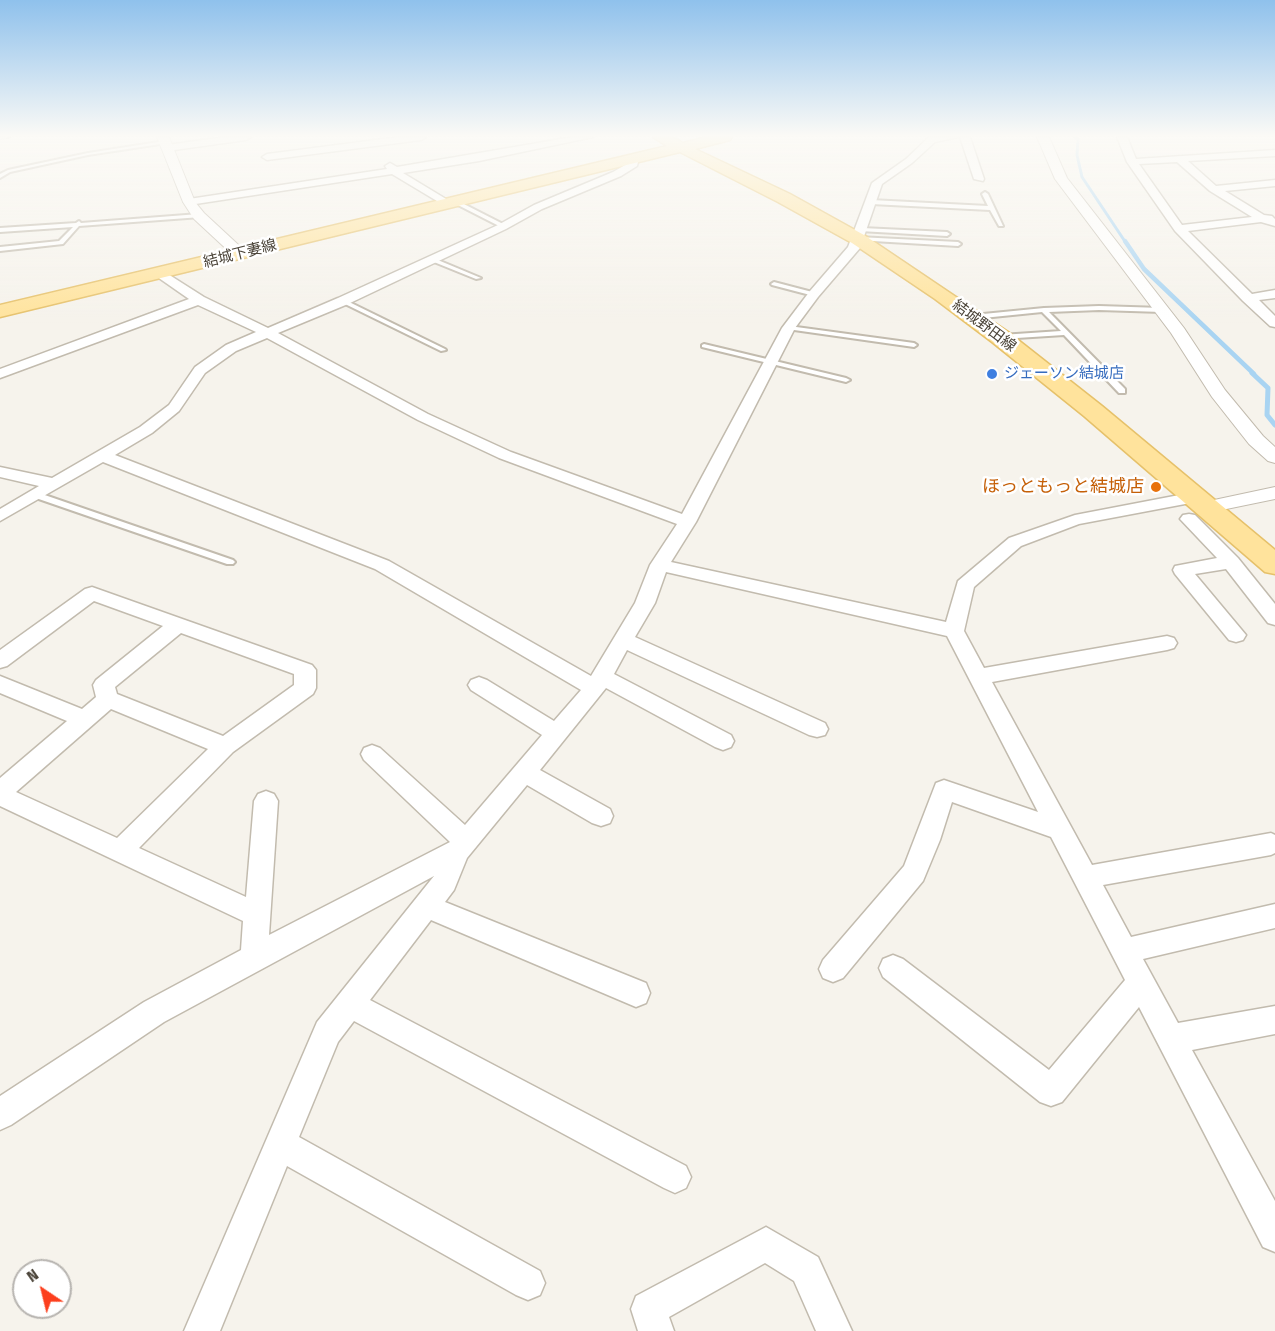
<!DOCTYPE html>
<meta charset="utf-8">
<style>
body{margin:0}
#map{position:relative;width:1275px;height:1331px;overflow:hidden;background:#f6f3ec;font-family:"Fira Sans Condensed",sans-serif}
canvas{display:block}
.north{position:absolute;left:12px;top:1259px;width:60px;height:60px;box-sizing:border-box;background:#fff;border:2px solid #b7b4b0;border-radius:50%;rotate:325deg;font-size:16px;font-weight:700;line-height:24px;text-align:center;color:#4b4439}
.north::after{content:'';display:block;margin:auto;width:21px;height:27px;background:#fc3f1d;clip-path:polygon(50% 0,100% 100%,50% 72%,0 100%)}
</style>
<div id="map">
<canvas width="1275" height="1331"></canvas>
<div class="north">N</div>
</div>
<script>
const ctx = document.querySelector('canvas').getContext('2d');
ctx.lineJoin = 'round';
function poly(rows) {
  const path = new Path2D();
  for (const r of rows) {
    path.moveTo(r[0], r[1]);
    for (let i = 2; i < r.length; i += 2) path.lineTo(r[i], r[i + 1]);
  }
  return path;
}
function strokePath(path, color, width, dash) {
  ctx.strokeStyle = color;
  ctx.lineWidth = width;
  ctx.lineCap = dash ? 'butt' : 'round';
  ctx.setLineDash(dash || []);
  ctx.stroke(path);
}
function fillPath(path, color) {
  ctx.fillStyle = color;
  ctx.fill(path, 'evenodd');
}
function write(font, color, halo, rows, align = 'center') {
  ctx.font = font + ' "Fira Sans Condensed","Noto Sans JP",sans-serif';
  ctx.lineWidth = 5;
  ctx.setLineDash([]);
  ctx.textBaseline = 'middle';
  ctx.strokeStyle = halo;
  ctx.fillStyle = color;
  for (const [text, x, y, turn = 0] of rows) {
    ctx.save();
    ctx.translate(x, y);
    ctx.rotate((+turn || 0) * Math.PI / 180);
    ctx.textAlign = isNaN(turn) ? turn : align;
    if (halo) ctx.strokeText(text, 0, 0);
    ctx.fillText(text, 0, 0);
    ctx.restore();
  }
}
strokePath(poly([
 [1075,137,1078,139,1077,155,1082,177,1126,243]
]), '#a9d4f2', 3);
strokePath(poly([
 [1125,241,1144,269,1254,374]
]), '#a9d4f2', 4.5);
strokePath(poly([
 [1252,373,1268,388,1267,415,1275,425]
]), '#a9d4f2', 5);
const service = poly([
 [165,141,167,143,88,155,10,172,0,178,0,174,8,170,88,153,165,141],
 [985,192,988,194,1003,226,999,226,990,210,871,204,868,202,871,200,988,206,982,194,985,192],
 [456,200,505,225,506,226,501,227,454,203,456,200],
 [199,214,202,216,201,217,79,226,63,244,0,251,0,247,59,241,73,227,0,232,0,228,76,223,79,221,81,223,199,214],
 [862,228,947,232,950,234,947,236,860,231,859,230,862,228],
 [858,237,958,242,961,244,958,246,856,240,856,238,858,237],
 [429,258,433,258,481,278,476,279,429,260,429,258],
 [774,282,816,293,817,294,814,296,772,285,771,284,774,282],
 [343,299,445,349,446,350,441,351,341,302,340,301,343,299],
 [1099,306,1162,308,1165,310,1162,312,1099,310,1049,312,1125,389,1125,393,1119,393,1064,335,1001,339,998,337,1001,335,1061,331,1042,312,973,319,970,317,973,315,1044,308,1099,306],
 [789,326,914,343,917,345,914,347,787,329,786,328,789,326],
 [704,344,846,378,850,380,846,382,702,347,702,345,704,344],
 [36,492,233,560,235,562,233,564,227,564,33,497,32,495,36,492]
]);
const minor = poly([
 [225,137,251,137,246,140,167,151,162,148,167,145,225,137],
 [399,137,426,137,421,140,267,160,262,157,267,154,399,137],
 [573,137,593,137,479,161,403,173,451,202,452,204,447,207,392,174,189,205,184,202,189,199,387,169,385,166,390,163,397,167,573,137],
 [929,137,958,137,935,142,912,163,882,184,860,248,818,297,795,328,696,522,671,562,946,622,958,581,1009,538,1075,515,1195,492,1201,493,1204,497,1201,501,1079,524,1021,546,974,587,964,631,984,668,1167,636,1174,638,1177,643,1174,648,1167,650,992,682,1092,865,1271,833,1275,835,1275,853,1271,855,1103,885,1131,937,1275,904,1275,928,1143,959,1178,1023,1275,1006,1275,1034,1192,1050,1275,1201,1275,1252,1263,1247,1139,1007,1062,1102,1051,1106,1040,1102,883,977,879,968,883,959,893,955,903,959,1049,1070,1125,980,1051,837,952,802,940,840,923,881,843,978,833,982,823,978,819,969,823,960,904,866,936,783,944,780,1038,812,947,636,666,572,655,603,635,637,825,723,828,729,825,735,817,737,809,735,627,650,614,674,731,735,734,741,731,747,723,750,715,747,606,688,540,770,610,809,613,816,610,823,601,826,592,823,527,785,467,858,454,890,445,902,646,983,650,993,646,1003,636,1007,431,920,370,1000,686,1166,691,1177,686,1188,675,1193,664,1188,354,1021,338,1042,299,1137,540,1271,545,1283,540,1295,528,1300,516,1295,287,1166,220,1331,184,1331,317,1022,434,876,164,1022,11,1125,0,1130,0,1096,144,1002,241,950,243,921,0,806,0,778,67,721,0,693,0,676,82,709,96,697,93,685,96,680,163,626,94,601,7,666,0,668,0,650,85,589,92,587,312,665,316,670,316,688,313,694,233,752,139,848,246,897,254,801,258,794,266,791,274,794,278,801,269,935,450,842,364,760,361,754,364,748,372,745,380,748,465,825,542,735,471,690,468,685,471,680,479,677,487,680,554,721,581,690,375,569,103,462,0,521,0,509,39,486,0,477,0,467,52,478,140,427,169,405,195,367,226,345,256,332,198,305,0,378,0,369,189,299,156,276,156,270,160,269,204,297,268,328,338,298,498,225,534,205,613,172,627,164,631,156,634,155,639,158,637,166,621,176,542,209,506,229,348,304,278,333,428,414,511,452,682,514,782,328,810,291,848,247,872,183,906,159,929,137],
 [267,338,418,420,499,458,677,524,650,565,635,603,591,676,389,561,115,455,152,433,179,411,205,373,236,351,267,338],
 [181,633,294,674,294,685,223,736,117,694,115,687,181,633],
 [111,709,208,749,117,838,16,792,111,709],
 [960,137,970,137,984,179,983,181,974,179,960,137],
 [1117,137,1127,137,1136,159,1275,150,1275,156,1188,161,1216,186,1275,180,1275,186,1225,191,1264,215,1272,216,1275,219,1275,226,1261,222,1188,231,1252,294,1275,290,1275,298,1259,300,1275,316,1275,327,1270,326,1243,301,1175,231,1127,162,1117,137],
 [1177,162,1210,191,1252,217,1182,225,1139,164,1177,162],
 [1189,514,1195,515,1238,558,1275,604,1275,625,1268,623,1226,569,1195,574,1246,635,1243,640,1236,642,1229,640,1175,574,1173,570,1175,566,1217,558,1180,519,1183,515,1189,514],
 [766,1227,818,1257,852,1331,816,1331,794,1281,765,1263,669,1317,674,1331,638,1331,631,1309,636,1296,766,1227]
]);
const tertiary = poly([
 [157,137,169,137,195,202,204,213,245,251,247,254,245,257,235,257,194,219,183,202,157,137],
 [1037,137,1049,137,1067,178,1184,328,1225,390,1263,436,1275,447,1275,463,1268,461,1249,444,1212,397,1171,333,1055,179,1037,137],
 [1275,487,1275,499,1207,513,1200,511,1196,507,1200,503,1275,487]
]);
const primary = poly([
 [653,137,672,137,683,143,706,137,732,137,730,140,695,149,790,194,864,235,1008,332,1102,406,1275,550,1275,574,1265,572,1084,416,992,342,935,299,852,243,778,202,680,152,0,317,0,305,667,146,653,137]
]);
strokePath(service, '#c2bbae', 4);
strokePath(minor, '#c2bbae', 3);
strokePath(tertiary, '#c2bbae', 2);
strokePath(primary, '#e6c16a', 3);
fillPath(service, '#fff');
fillPath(minor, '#fff');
fillPath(tertiary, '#fff');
fillPath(primary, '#ffe39c');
const rail = poly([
 [0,138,10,137]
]);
strokePath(rail, '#9a9a9a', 3);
strokePath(rail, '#fff', 2, [7]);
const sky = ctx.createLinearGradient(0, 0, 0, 323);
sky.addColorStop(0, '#8fc1ec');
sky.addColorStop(0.42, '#fbfaf6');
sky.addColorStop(1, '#fbfaf600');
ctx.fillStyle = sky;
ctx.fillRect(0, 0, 1275, 323);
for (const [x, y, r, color] of [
 [992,374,6,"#3f7fe0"],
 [1156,487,6,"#e8710a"]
]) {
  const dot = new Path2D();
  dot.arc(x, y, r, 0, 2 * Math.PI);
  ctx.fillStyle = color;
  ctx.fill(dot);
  strokePath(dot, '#fff', 2);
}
write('15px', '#4b4439', '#fff', [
 ["結城下妻線",240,254,-14],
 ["結城野田線",984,326,37]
]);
write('15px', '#366cbe', '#fff', [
 ["ジェーソン結城店",1004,374]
], 'left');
write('18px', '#c56008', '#fff', [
 ["ほっともっと結城店",1144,487]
], 'right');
</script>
